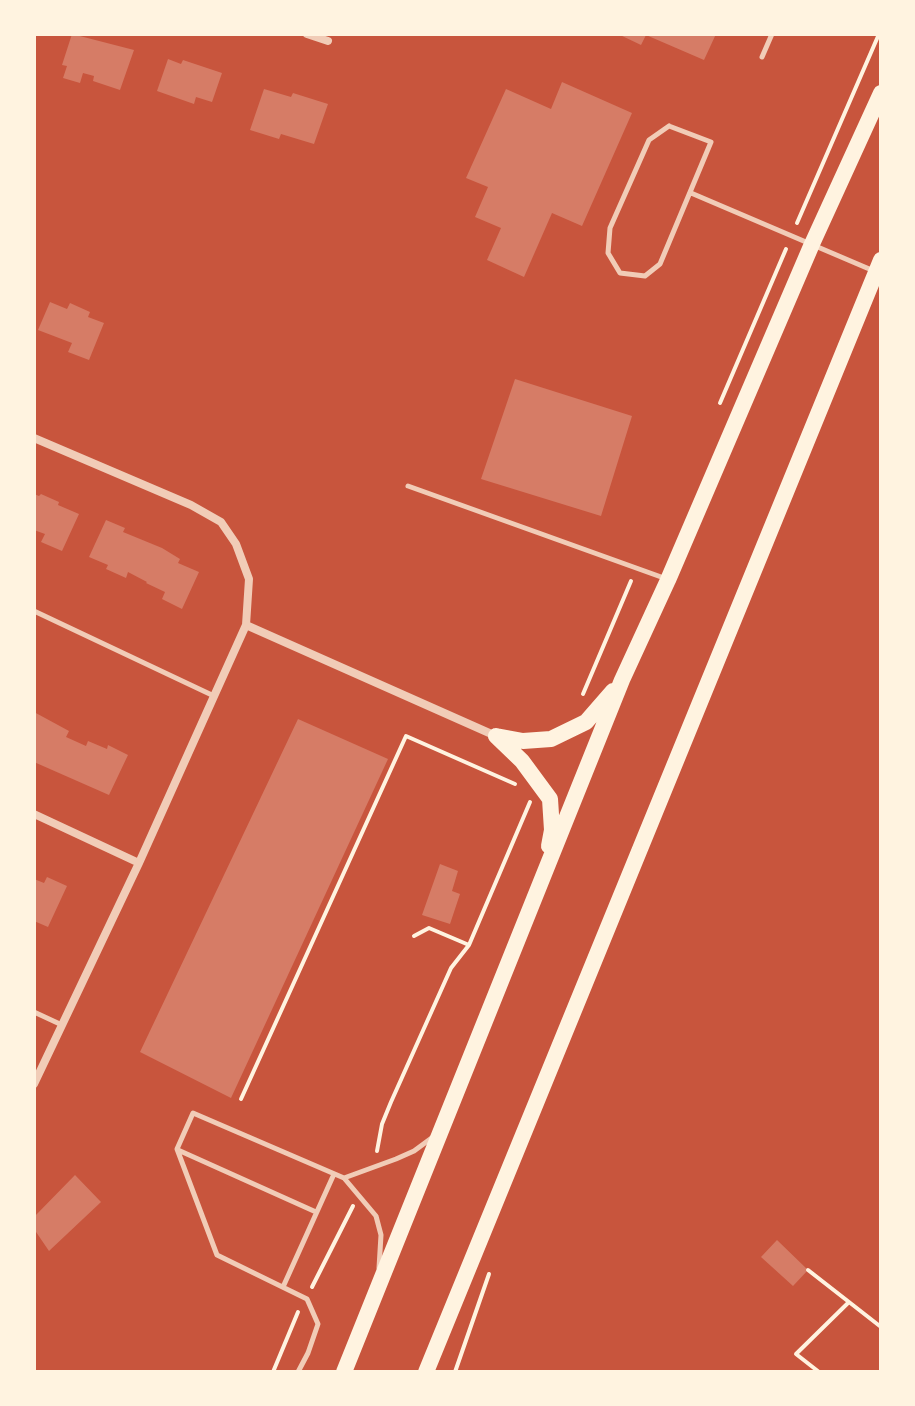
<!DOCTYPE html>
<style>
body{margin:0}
#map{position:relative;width:915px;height:1406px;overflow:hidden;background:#c8553d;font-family:Arial,sans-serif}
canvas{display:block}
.frame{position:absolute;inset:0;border:36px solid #fff3e0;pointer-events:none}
</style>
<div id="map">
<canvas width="915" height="1406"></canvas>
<div class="frame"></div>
</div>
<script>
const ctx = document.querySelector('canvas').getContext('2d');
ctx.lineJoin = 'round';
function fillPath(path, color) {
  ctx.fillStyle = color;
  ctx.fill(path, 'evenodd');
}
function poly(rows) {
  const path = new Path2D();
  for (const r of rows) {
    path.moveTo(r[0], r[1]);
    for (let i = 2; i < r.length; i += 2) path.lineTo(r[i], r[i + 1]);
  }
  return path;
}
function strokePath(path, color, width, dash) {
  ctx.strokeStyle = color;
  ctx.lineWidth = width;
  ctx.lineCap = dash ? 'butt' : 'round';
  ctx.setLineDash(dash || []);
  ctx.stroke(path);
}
fillPath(poly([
 [72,34,134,50,120,90,93,81,94,76,83,73,80,83,63,78,67,66,62,65],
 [618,34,716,34,704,60,646,35,641,45],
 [168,59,181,64,183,60,222,73,212,102,196,97,194,104,157,91],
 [562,82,632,113,582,226,552,213,524,277,487,260,501,228,475,217,488,187,466,178,506,89,551,109],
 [264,89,291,97,293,93,328,104,314,144,281,134,279,139,250,130],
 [50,302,67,309,70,303,90,312,88,317,104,323,89,360,68,352,72,343,38,330],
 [515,379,632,416,601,516,481,479],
 [34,494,39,496,41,494,59,502,58,505,79,514,62,551,41,542,45,534,34,530],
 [106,520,125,528,123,532,162,548,180,559,178,563,199,572,182,609,162,599,165,592,146,583,147,582,128,572,126,578,106,569,108,565,89,557],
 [34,712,69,731,66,737,86,746,88,741,107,749,108,745,128,755,109,795,34,762],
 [298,719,388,759,231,1098,140,1052],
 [440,864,458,871,452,891,460,894,450,924,422,915],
 [47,877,67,886,48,927,34,921,34,879,44,883],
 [75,1175,101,1202,49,1251,34,1229,34,1217],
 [777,1240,808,1270,793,1286,761,1257]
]), '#d67c66');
strokePath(poly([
 [797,223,879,34],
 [720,403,786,249],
 [583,694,631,581],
 [414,936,429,928,469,945],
 [241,1099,406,736,515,784],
 [377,1151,382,1124,391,1102,451,968,469,945,530,802],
 [808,1270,881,1327],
 [312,1287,353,1206],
 [273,1372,298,1312],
 [455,1372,489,1274],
 [819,1372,796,1354,849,1302]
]), '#fff3e0', 4);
strokePath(poly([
 [762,57,772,34],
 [669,126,711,142,660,264,645,276,620,273,608,253,610,228,649,140,669,126],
 [691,193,874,271],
 [408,486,664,578],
 [34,611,214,696],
 [34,1012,62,1025],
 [178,1150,316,1212],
 [344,1178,396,1159,414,1151,433,1137],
 [283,1287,334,1174],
 [298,1372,308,1353,318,1324,307,1299,217,1255,177,1149,193,1113,344,1178,376,1216,381,1235,379,1268]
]), '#f1ccb7', 5);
strokePath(poly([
 [307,34,328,41],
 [34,438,191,505,221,522,236,544,249,579,246,625,139,863,34,1084],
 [246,625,496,736],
 [34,814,139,863]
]), '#f1ccb7', 8);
strokePath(poly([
 [496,736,522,761,550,799,552,830,549,846],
 [496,736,523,741,551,739,586,722,613,691],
 [344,1372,622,680,668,580,812,244,881,93],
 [426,1372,881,260]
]), '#fff3e0', 16);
</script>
